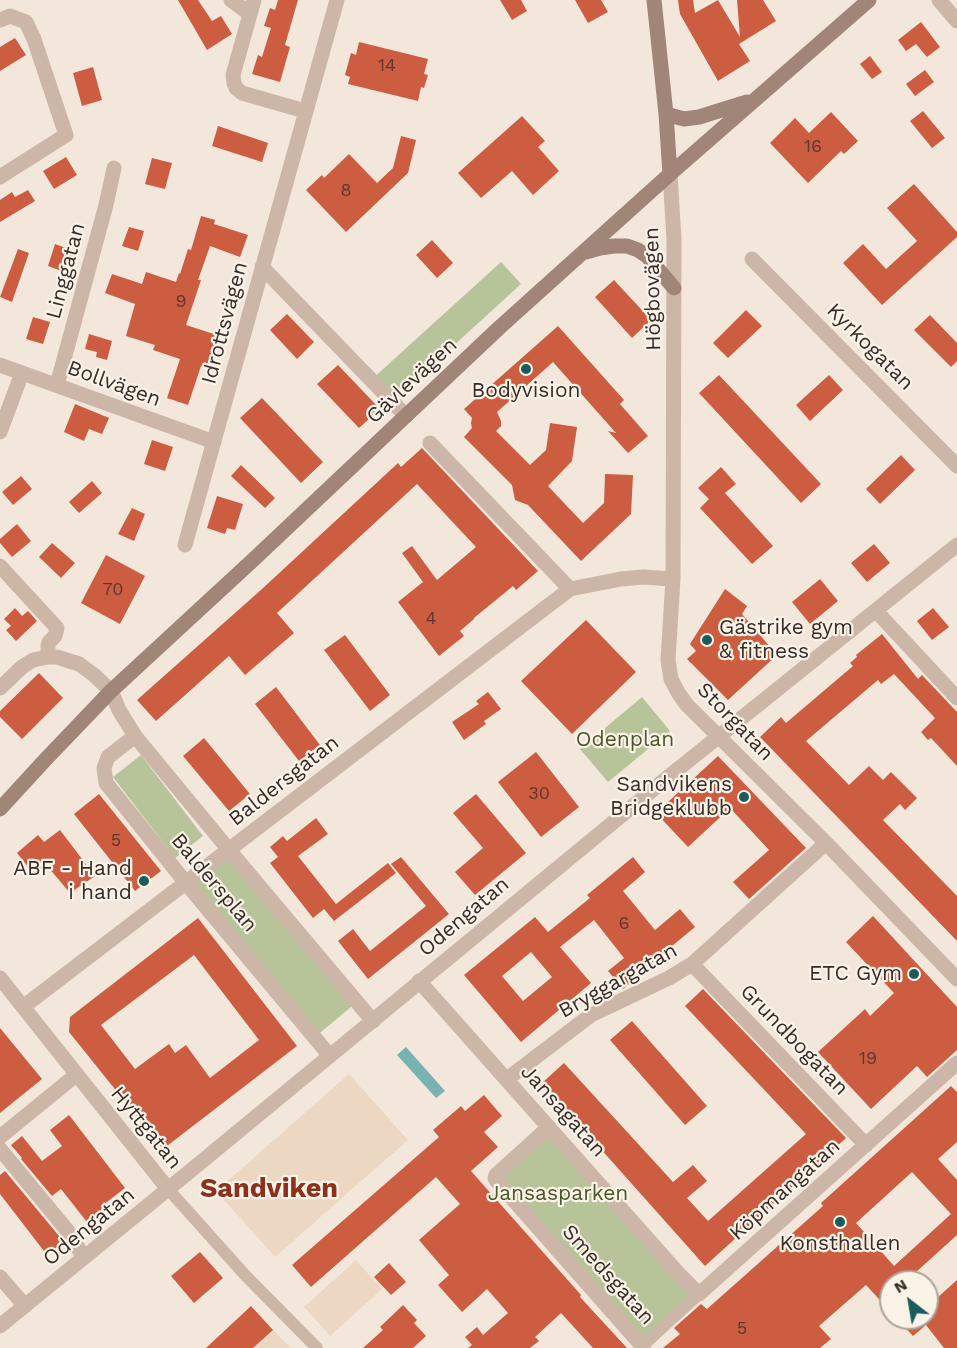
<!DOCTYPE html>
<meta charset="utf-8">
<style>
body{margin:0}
#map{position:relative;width:957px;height:1348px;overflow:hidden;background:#f3e7dc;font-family:"Work Sans",sans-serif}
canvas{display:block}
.north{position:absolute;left:879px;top:1270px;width:60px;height:60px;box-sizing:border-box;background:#fbf2e8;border:2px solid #ada39b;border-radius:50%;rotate:329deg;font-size:16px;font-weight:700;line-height:24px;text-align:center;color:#382c28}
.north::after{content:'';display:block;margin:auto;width:21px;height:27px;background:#1b5b5c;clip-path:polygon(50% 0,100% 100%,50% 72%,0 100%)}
</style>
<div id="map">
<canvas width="957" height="1348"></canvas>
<div class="north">N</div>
</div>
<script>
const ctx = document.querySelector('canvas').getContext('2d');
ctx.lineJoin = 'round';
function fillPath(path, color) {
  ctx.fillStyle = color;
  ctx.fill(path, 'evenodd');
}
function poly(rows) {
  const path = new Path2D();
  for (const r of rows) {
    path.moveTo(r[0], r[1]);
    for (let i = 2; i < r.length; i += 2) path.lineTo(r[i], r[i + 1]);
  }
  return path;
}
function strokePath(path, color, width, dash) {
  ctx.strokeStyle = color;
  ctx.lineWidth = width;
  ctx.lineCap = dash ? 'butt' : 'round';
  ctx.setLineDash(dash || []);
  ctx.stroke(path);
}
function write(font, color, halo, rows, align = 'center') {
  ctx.font = font + ' "Work Sans",sans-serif';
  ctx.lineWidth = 4.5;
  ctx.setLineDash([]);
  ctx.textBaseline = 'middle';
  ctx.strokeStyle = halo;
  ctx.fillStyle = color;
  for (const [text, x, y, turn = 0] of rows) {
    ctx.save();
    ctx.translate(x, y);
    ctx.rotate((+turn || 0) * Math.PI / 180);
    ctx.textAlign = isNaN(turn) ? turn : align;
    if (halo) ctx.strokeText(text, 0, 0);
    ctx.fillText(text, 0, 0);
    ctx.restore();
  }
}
fillPath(poly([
 [501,262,521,284,392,402,371,380],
 [642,697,670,731,608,782,580,749],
 [141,755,203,836,175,858,113,777],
 [229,850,357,1002,315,1037,186,883],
 [549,1127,699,1294,642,1346,496,1175]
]), '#b7c49a');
fillPath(poly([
 [349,1074,408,1140,275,1257,216,1191],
 [356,1260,382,1289,330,1336,304,1307],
 [273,1330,291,1348,253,1348]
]), '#ecd8c2');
fillPath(poly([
 [406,1047,445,1091,436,1098,397,1055]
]), '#79b2b2');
fillPath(poly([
 [178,0,198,0,212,21,221,16,232,34,207,50],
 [278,0,298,0,285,45,290,47,280,82,252,74,258,55,262,57,271,28,264,26,270,8,275,10],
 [500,0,521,0,527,11,512,20],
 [575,0,601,0,608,12,588,23],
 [678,0,693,0,695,13,718,0,740,37,737,0,763,0,776,21,739,44,750,61,718,81,680,14],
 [921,22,940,47,927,57,916,44,906,51,898,40],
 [15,38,26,55,0,71,0,47],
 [359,42,428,59,424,74,428,75,424,88,421,87,418,101,348,84,350,77,345,75,351,53,356,55],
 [870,56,882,72,872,79,860,64],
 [93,67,102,100,82,106,73,73],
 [925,70,934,82,915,96,906,84],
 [923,111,945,138,932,148,910,121],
 [831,112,858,141,844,154,841,151,808,183,770,143,795,118,809,133],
 [522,116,545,141,538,147,559,171,533,195,512,171,481,198,458,173],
 [218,126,268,143,262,162,212,146],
 [401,136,416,140,408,173,346,232,306,190,322,175,324,178,349,154,377,183,393,168],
 [66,157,77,175,54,189,43,171],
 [152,158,172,163,165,189,145,184],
 [914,184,957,232,957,237,882,305,843,263,863,244,886,269,917,241,887,208],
 [28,190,35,201,0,222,0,200,12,192,15,197],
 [201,216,215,220,214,224,248,235,240,257,210,246,198,280,201,280,186,325,220,336,210,368,201,366,188,405,167,398,180,359,153,350,155,345,126,336,135,304,105,293,112,274,142,284,146,272,176,282,179,273,180,274,188,249,191,250],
 [129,227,144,231,138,251,122,246],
 [432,240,453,263,437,278,416,255],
 [55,244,74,251,67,273,48,266],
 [18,249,29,253,12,302,0,297],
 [614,280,651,320,632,338,595,297],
 [746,310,762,326,728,358,713,343],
 [287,314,314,342,297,359,270,330],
 [930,315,957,343,957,361,951,367,914,330],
 [33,317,50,322,43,344,26,339],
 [558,326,624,400,620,404,648,436,628,453,608,431,616,433,553,362,497,412,501,421,501,426,496,431,530,465,546,450,550,423,577,427,572,461,548,486,583,523,604,503,605,474,633,475,631,514,581,561,528,505,515,500,512,485,464,437,472,428,471,423,472,418,464,409],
 [89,334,112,341,107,360,96,357,97,352,85,349],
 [338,365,380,409,359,428,317,384],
 [719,375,821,484,801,503,699,393],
 [829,375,843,390,810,421,796,405],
 [262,398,323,462,301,483,240,418],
 [75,404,109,418,102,434,89,429,84,441,64,432],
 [152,440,173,447,165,471,144,464],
 [422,448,538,571,516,590,513,586,474,618,474,619,460,631,464,636,439,656,398,602,423,582,402,553,412,546,437,580,476,547,417,484,277,613,294,633,245,675,229,656,156,721,137,700,262,589,398,463,401,467],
 [901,455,915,470,880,504,866,489],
 [241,465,275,498,265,508,231,476],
 [721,467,736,484,725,493,773,546,752,564,700,508,709,499,698,488],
 [21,476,32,489,13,505,2,492],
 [92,481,102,493,79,513,69,502],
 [217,496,243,504,235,530,227,528,225,534,207,528],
 [132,508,145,514,134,541,118,534],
 [17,524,31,541,12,557,0,543,0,539],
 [52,543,75,563,61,578,39,557],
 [874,544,890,563,867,582,851,563],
 [106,555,145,576,120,624,81,603],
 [820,579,838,601,810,624,792,602],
 [725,589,747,606,742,614,777,655,728,700,687,659,696,651,690,644],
 [15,608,22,616,28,611,37,621,16,641,6,630,11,626,4,619],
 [933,608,949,627,932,640,917,621],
 [586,620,636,672,572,734,521,681],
 [882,634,918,679,922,675,957,712,957,766,931,738,928,740,921,732,935,718,894,674,881,684,878,680,806,741,849,785,869,766,883,780,891,772,917,798,905,810,900,804,883,820,957,896,957,941,760,737,781,717,786,723,853,666,850,663,857,657,856,655],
 [345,635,390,695,370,711,324,650],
 [39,673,63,698,22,739,0,717,0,711],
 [276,687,320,745,299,761,255,704],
 [488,692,501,709,484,721,486,724,464,740,452,722,479,704,476,701],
 [204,738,250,794,229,811,183,756],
 [536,752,579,807,541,837,498,782],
 [718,756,806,848,749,899,733,882,769,850,730,808,688,847,656,813],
 [99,794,161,871,135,891,74,814],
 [476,794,526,853,475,895,455,872,483,848,453,813],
 [316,818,328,834,298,856,336,904,388,863,396,873,334,921,324,909,313,918,270,863,278,857,270,847,283,836,287,841],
 [60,830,95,876,70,893,48,867,36,877,17,853,38,835,44,842],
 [401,857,449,914,368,979,338,941,353,929,370,951,426,906,391,864],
 [633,857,645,872,623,891,655,930,680,909,695,927,649,965,650,966,623,989,608,971,624,958,594,920,560,947,591,983,521,1042,464,975,535,917,548,932,590,898,587,895],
 [531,952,552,977,523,1001,502,976],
 [873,916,957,1007,957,1050,927,1077,917,1066,871,1109,818,1052,865,1009,870,1016,894,993,846,942],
 [198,918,297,1046,163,1149,69,1032,70,1017],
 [194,955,259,1040,210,1078,186,1045,175,1053,169,1044,135,1069,101,1025],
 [703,989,846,1138,705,1266,542,1083,564,1063,673,1182,693,1165,707,1181,687,1198,708,1221,806,1134,685,1006],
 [632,1021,707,1106,685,1125,610,1040],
 [0,1028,42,1079,0,1113],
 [951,1086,957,1092,957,1142,938,1159,957,1180,957,1235,905,1282,891,1282,891,1312,866,1285,819,1326,831,1339,820,1348,663,1348,680,1334,674,1328,701,1304,707,1309,823,1206,821,1203],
 [912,1172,951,1214,894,1266,856,1223],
 [484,1095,502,1116,484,1132,498,1147,471,1171,581,1295,580,1297,627,1348,593,1348,561,1313,535,1337,539,1341,530,1348,468,1348,472,1345,465,1337,477,1327,483,1335,508,1313,487,1289,462,1312,438,1285,449,1275,419,1240,460,1204,436,1177,311,1287,292,1265,439,1137,433,1130,461,1106,465,1111],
 [69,1115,125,1188,103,1205,105,1207,87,1222,61,1189,52,1196,21,1159,22,1158,11,1145,22,1136,42,1161,62,1146,50,1130],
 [5,1171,64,1242,47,1255,0,1194,0,1175],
 [200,1252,223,1278,194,1303,171,1276],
 [389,1263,406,1282,391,1295,374,1277],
 [957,1280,957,1348,944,1348,926,1325,913,1336,896,1318,927,1318,927,1307],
 [403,1305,417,1320,414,1323,426,1336,413,1348,363,1348,383,1330,380,1327],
 [251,1306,273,1330,253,1348,206,1348]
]), '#cd5d40');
strokePath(poly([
 [168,1189,245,1275,317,1348],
 [640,1348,699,1294]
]), '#ccb6a7', 12);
strokePath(poly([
 [231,0,250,14],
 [254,0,233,75,234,83,236,88,242,93,305,111],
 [939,0,957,21],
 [0,20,10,16,26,22,34,39,66,135,0,177],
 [670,174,674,239,673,579,668,660,671,679,679,694,687,705,826,843,957,979],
 [752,259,957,466],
 [262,267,406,416],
 [0,365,214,442],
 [57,385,106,205,114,168],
 [0,432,22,373],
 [430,443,570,589,621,579,643,577,673,579],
 [185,545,337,0],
 [0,566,57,628,55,636,49,642,48,646,48,657,57,657,79,664,94,675,111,691,119,710,135,736,234,856,373,1021],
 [876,611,957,698],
 [0,688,22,667,33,660,48,657],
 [135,736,108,757,104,768,106,783,186,883,330,1056],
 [692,964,866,1145],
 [0,978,168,1189],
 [419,981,678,1273,699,1294,957,1063],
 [23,1007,570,589],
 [507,1079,591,1015,669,978,692,964,826,843],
 [549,1127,496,1175,495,1178,496,1180,644,1348],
 [0,1137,76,1075],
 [0,1149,71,1235,83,1257],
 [0,1277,25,1306],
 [0,1326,189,1172,667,778,957,545]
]), '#ccb6a7', 15);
strokePath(poly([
 [654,0,666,114,670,174],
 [666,114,684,119,699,117,747,102],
 [586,252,600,248,614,246,627,246,638,250,647,256,674,288],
 [0,809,45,760,111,691,253,560,500,327,670,174,869,0]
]), '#a08578', 15);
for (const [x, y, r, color] of [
 [526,369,6,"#1b5b5c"],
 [707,640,6,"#1b5b5c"],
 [744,797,6,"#1b5b5c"],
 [144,881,6,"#1b5b5c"],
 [914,974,6,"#1b5b5c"],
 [840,1222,6,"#1b5b5c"]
]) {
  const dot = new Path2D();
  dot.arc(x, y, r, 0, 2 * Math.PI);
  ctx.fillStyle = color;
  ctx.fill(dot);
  strokePath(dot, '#fbf2e8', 2);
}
write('18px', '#5d382e', null, [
 ["14",387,66],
 ["16",813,147],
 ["8",346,191],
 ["9",181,302],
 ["70",113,590],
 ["4",431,619],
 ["30",539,794],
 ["5",116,841],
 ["6",624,924],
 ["19",868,1059],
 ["5",742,1329]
]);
write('21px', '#382c28', '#fbf2e8', [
 ["Linggatan",66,271,-75],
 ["Högbovägen",653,289,-91],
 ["Idrottsvägen",225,323,-75],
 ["Kyrkogatan",870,347,45],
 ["Gävlevägen",412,381,-43],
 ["Bollvägen",114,384,20],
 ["Storgatan",735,722,46],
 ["Baldersgatan",284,781,-38],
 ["Baldersplan",214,883,50],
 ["Odengatan",464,917,-40],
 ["Bryggargatan",618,981,-29],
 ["Grundbogatan",794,1040,46],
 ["Jansagatan",563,1111,48],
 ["Hyttgatan",146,1128,51],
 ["Köpmangatan",785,1190,-42],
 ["Odengatan",89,1227,-39],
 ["Smedsgatan",608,1275,48]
]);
write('21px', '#382c28', '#fbf2e8', [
 ["Bodyvision",526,391,"center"],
 ["Gästrike gym",719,628,"left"],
 ["& fitness",719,652,"left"],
 ["Sandvikens",732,785],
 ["Bridgeklubb",732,809],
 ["ABF - Hand",132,869],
 ["i hand",132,893],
 ["ETC Gym",902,974],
 ["Konsthallen",840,1244,"center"]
], 'right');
write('21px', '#49582a', '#fbf2e8', [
 ["Odenplan",625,740],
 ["Jansasparken",558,1194]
]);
write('bold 27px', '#8c321c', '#fbf2e8', [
 ["Sandviken",269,1189]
]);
</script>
